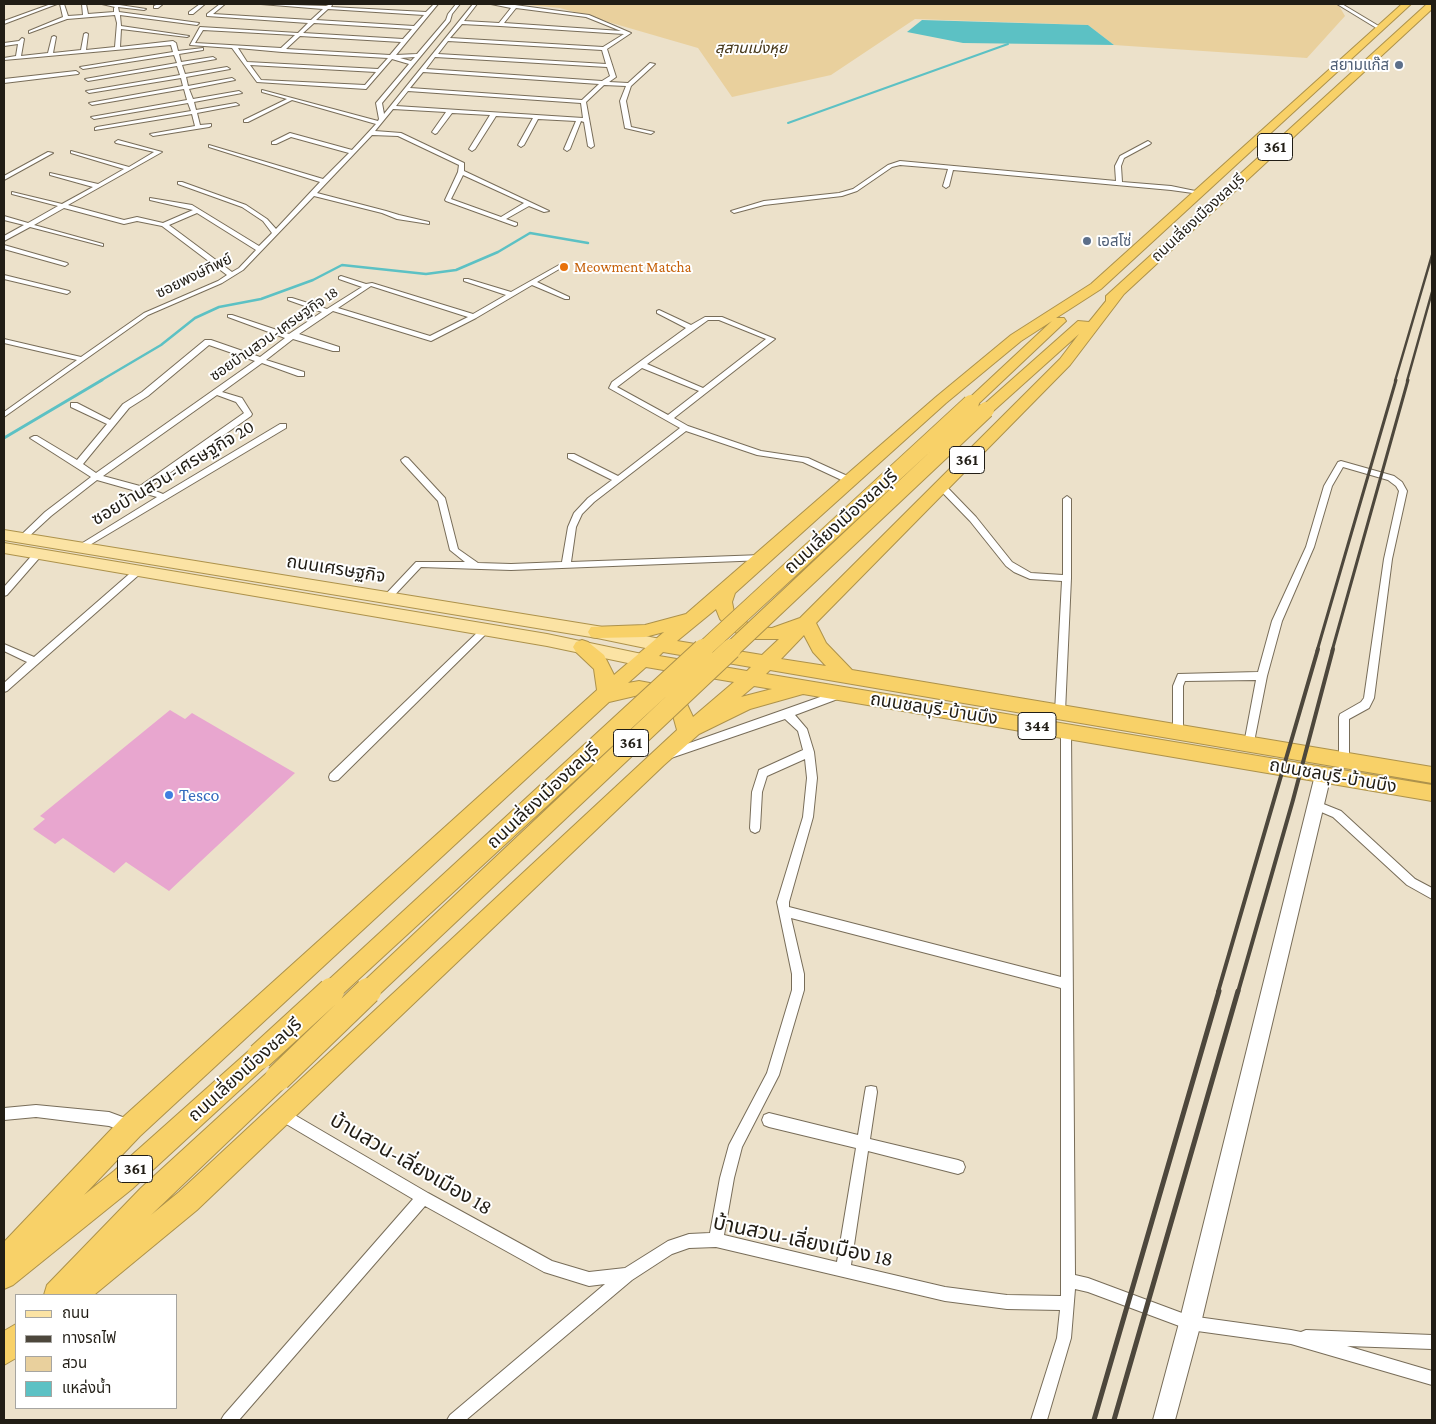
<!DOCTYPE html>
<meta charset="utf-8">
<style>
body{margin:0}
#map{position:relative;width:1436px;height:1424px;overflow:hidden;background:#ece1ca;font-family:"Crimson Pro","Noto Sans Thai",serif}
canvas{display:block}
.frame{position:absolute;inset:0;border:5px solid #211d15;pointer-events:none}
.legend{position:absolute;left:15px;top:1294px;width:162px;height:115px;box-sizing:border-box;background:#fff;border:1px solid #a6a5a1;margin:0;padding:6px 9px;list-style:none;font-size:15px;color:#211d15}
.legend li{display:flex;align-items:center;gap:10px;height:25px}
.legend b{width:25px;border:1px solid #a6a5a1}
</style>
<div id="map">
<canvas width="1436" height="1424"></canvas>
<div class="frame"></div>
<ul class="legend">
<li><b style="height:6px;background:#fbe3a4"></b>ถนน</li>
<li><b style="height:6px;background:#4d473c"></b>ทางรถไฟ</li>
<li><b style="height:14px;background:#e9d09d"></b>สวน</li>
<li><b style="height:14px;background:#5cc1c4"></b>แหล่งน้ำ</li>
</ul>
</div>
<script>
const ctx = document.querySelector('canvas').getContext('2d');
ctx.lineJoin = 'round';
function fillPath(path, color) {
  ctx.fillStyle = color;
  ctx.fill(path, 'evenodd');
}
function poly(rows) {
  const path = new Path2D();
  for (const r of rows) {
    path.moveTo(r[0], r[1]);
    for (let i = 2; i < r.length; i += 2) path.lineTo(r[i], r[i + 1]);
  }
  return path;
}
function strokePath(path, color, width, dash) {
  ctx.strokeStyle = color;
  ctx.lineWidth = width;
  ctx.lineCap = dash ? 'butt' : 'round';
  ctx.setLineDash(dash || []);
  ctx.stroke(path);
}
function write(font, color, halo, rows, align = 'center') {
  ctx.font = font + ' "Crimson Pro","Noto Sans Thai",serif';
  ctx.lineWidth = 4;
  ctx.setLineDash([]);
  ctx.textBaseline = 'middle';
  ctx.strokeStyle = halo;
  ctx.fillStyle = color;
  for (const [text, x, y, turn = 0] of rows) {
    ctx.save();
    ctx.translate(x, y);
    ctx.rotate((+turn || 0) * Math.PI / 180);
    ctx.textAlign = isNaN(turn) ? turn : align;
    if (halo) ctx.strokeText(text, 0, 0);
    ctx.fillText(text, 0, 0);
    ctx.restore();
  }
}
fillPath(poly([
 [518,4,1338,4,1345,16,1307,58,1114,45,1088,25,915,19,831,75,732,97,698,48,560,8]
]), '#e9d09d');
fillPath(poly([
 [922,20,1088,25,1114,45,963,43,907,32]
]), '#5cc1c4');
strokePath(poly([
 [788,123,1008,44]
]), '#5cc1c4', 2);
strokePath(poly([
 [100,381,161,345,195,318,219,307,261,299,313,280,342,265,426,274,456,270,498,252,530,233,588,243]
]), '#5cc1c4', 2.5);
strokePath(poly([
 [4,438,102,380]
]), '#5cc1c4', 3);
fillPath(poly([
 [170,710,185,719,192,713,295,773,169,891,126,862,114,873,63,838,55,844,33,829,45,819,40,816]
]), '#e8a6cf');
const street = poly([
 [51,4,57,4,4,24,4,21,51,4],
 [60,4,64,4,68,16,83,15,82,4,86,4,88,14,114,12,114,8,115,7,102,4,113,4,146,9,144,10,118,7,119,12,199,23,197,25,120,15,121,26,189,36,187,37,121,29,120,47,173,41,176,43,178,51,203,48,203,50,179,54,181,62,213,57,216,59,182,65,185,74,227,67,230,69,186,77,188,86,232,78,235,80,189,89,193,99,239,91,242,93,194,102,196,110,236,103,239,105,197,113,200,125,211,124,211,126,209,127,153,136,150,134,195,126,192,114,95,130,95,128,97,127,191,111,188,103,94,119,91,117,187,100,184,89,92,105,89,103,183,86,181,78,89,93,86,91,180,75,177,66,88,81,85,79,177,63,174,55,83,69,80,67,173,52,171,45,4,60,4,58,16,56,18,44,4,46,4,43,19,41,22,38,24,39,21,56,48,53,52,37,54,36,56,37,53,53,81,50,84,34,86,33,88,34,86,50,115,47,117,23,115,15,67,19,29,33,29,31,63,17,60,4],
 [158,4,163,4,158,8,154,8,154,6,158,4],
 [200,4,205,4,193,14,189,14,189,12,200,4],
 [220,4,225,4,213,14,311,20,323,9,261,4,326,6,331,4,332,5,331,7,426,12,434,4,438,4,396,55,417,54,446,20,448,14,456,4,460,4,452,14,450,21,382,103,384,114,473,4,477,4,464,21,499,23,511,8,491,4,515,5,589,15,631,33,607,49,616,77,609,82,628,83,650,63,655,64,631,86,626,101,631,127,654,132,651,134,625,128,620,101,626,86,604,85,586,102,594,146,591,148,588,146,584,122,581,121,570,149,567,151,564,149,576,121,538,119,524,145,521,147,518,145,533,118,496,116,475,149,472,151,469,149,490,115,452,113,437,133,435,134,432,132,446,112,393,109,375,131,401,133,464,163,464,171,549,211,544,212,529,206,506,219,517,223,517,225,515,226,446,201,445,200,458,172,459,165,398,136,372,135,317,193,386,211,399,215,429,222,429,224,397,219,382,213,314,196,243,270,222,283,148,315,4,417,4,412,77,360,4,343,4,339,81,357,144,313,218,281,227,275,162,226,137,221,124,224,64,208,34,225,103,244,103,246,30,227,4,241,4,236,24,225,4,220,4,216,28,223,58,206,12,194,12,192,62,204,93,187,50,175,50,173,98,184,124,169,71,153,71,151,129,167,154,152,116,143,115,142,118,140,162,152,68,205,124,220,137,217,163,223,193,210,150,200,150,198,192,205,259,246,272,233,263,221,242,207,178,184,178,182,182,182,246,205,267,219,276,229,320,182,209,147,209,145,323,179,349,153,291,137,276,144,272,144,272,142,290,133,352,150,376,124,292,100,248,122,244,122,244,120,287,99,262,92,262,90,378,121,379,119,376,103,409,64,392,59,366,89,257,82,232,48,190,45,200,27,298,33,308,23,207,16,207,14,220,4],
 [516,8,586,17,621,31,504,23,516,8],
 [328,9,424,15,414,26,316,20,328,9],
 [314,23,412,29,403,39,303,33,314,23],
 [462,24,500,26,624,34,603,47,450,38,462,24],
 [203,30,295,35,281,48,195,43,203,30],
 [300,36,401,42,390,55,286,49,300,36],
 [448,41,602,50,606,64,438,54,448,41],
 [238,48,282,52,388,58,378,69,247,62,238,48],
 [415,57,411,61,400,58,415,57],
 [435,57,607,67,610,76,602,81,426,69,435,57],
 [250,65,376,72,365,85,261,80,250,65],
 [423,72,599,84,582,100,410,88,423,72],
 [408,91,581,103,583,118,396,106,408,91],
 [463,175,524,203,501,217,451,199,463,175],
 [197,213,256,250,239,268,232,272,169,225,197,213],
 [1337,4,1342,4,1382,28,1378,29,1337,4],
 [76,71,79,73,78,74,4,83,4,79,76,71],
 [1148,141,1151,143,1150,144,1124,158,1121,166,1122,182,1171,186,1200,192,1200,194,1171,190,953,170,949,186,946,188,943,186,948,169,900,165,892,167,857,191,842,196,764,205,734,213,731,211,764,201,839,193,853,189,888,165,900,161,1116,181,1115,166,1120,156,1148,141],
 [48,152,53,153,4,180,4,176,48,152],
 [4,245,67,263,68,264,65,266,4,249,4,245],
 [559,265,562,267,561,268,537,282,569,297,569,299,565,299,532,285,476,318,431,341,333,311,299,334,339,347,339,351,333,351,293,339,266,360,304,372,304,376,298,376,262,363,222,392,242,398,252,414,251,416,148,488,163,494,280,424,286,424,286,428,83,549,80,550,76,547,157,497,97,480,51,516,25,540,22,541,18,538,45,512,91,477,30,438,34,436,37,436,77,460,107,424,71,407,71,403,77,403,110,420,123,404,142,392,205,340,211,340,260,357,285,338,228,317,228,315,232,315,289,334,322,312,288,300,288,298,292,298,327,309,362,287,339,279,339,277,341,276,366,284,372,283,473,314,506,295,464,281,464,279,468,279,511,292,559,265],
 [371,286,468,317,430,336,338,308,371,286],
 [209,345,255,361,96,473,83,464,129,408,148,396,209,345],
 [217,395,236,402,244,413,140,486,103,476,217,395],
 [4,275,69,291,70,292,67,294,4,279,4,275],
 [659,310,691,325,705,317,722,317,775,339,674,418,688,426,761,451,808,458,854,479,854,483,848,483,803,462,757,455,686,431,594,502,582,514,576,527,571,562,762,555,766,558,765,560,511,570,421,567,390,600,384,600,382,598,384,596,416,562,465,562,450,550,438,501,402,462,401,460,405,457,408,458,445,498,458,549,478,563,511,564,562,562,568,527,574,513,588,498,612,480,568,458,568,454,574,454,618,476,680,428,609,388,612,382,686,328,657,313,657,311,659,310],
 [708,320,719,320,766,339,703,388,647,364,708,320],
 [642,368,699,391,668,415,617,387,642,368],
 [1341,461,1394,476,1402,482,1407,491,1392,559,1374,698,1369,708,1349,719,1349,760,1348,763,1344,764,1340,763,1339,760,1339,717,1340,714,1361,702,1364,698,1384,559,1399,491,1396,486,1388,480,1343,467,1332,486,1314,547,1282,621,1267,676,1253,747,1245,747,1244,744,1256,680,1185,681,1183,686,1183,732,1182,735,1174,735,1173,732,1173,686,1178,674,1258,672,1272,621,1306,547,1324,486,1338,462,1341,461],
 [941,483,944,484,976,517,1012,562,1031,573,1063,575,1063,499,1067,496,1071,499,1071,578,1065,712,1064,715,1060,716,1056,715,1055,712,1062,581,1030,579,1014,572,1006,566,970,521,938,488,937,486,941,483],
 [38,551,41,552,42,554,41,556,7,595,4,596,4,587,35,552,38,551],
 [138,568,141,569,142,571,141,573,7,691,4,692,4,683,27,662,4,651,4,644,34,657,135,569,138,568],
 [485,627,488,628,490,630,488,632,338,780,334,781,330,780,329,777,330,774,482,628,485,627],
 [840,690,845,694,843,697,795,715,807,729,814,752,817,778,813,817,789,902,789,907,1061,977,1061,731,1062,728,1066,727,1070,728,1071,731,1075,1275,1088,1278,1190,1316,1291,1330,1301,1332,1306,1330,1432,1335,1432,1349,1347,1346,1432,1371,1432,1385,1291,1344,1190,1330,1088,1292,1075,1289,1071,1338,1047,1420,1031,1420,1057,1338,1060,1310,1007,1309,945,1301,716,1247,689,1248,672,1254,632,1280,466,1420,447,1420,450,1415,605,1284,589,1286,544,1272,425,1206,239,1420,221,1420,224,1415,413,1199,276,1118,275,1113,276,1108,281,1107,428,1193,552,1261,589,1272,625,1268,668,1241,689,1234,710,1233,720,1178,729,1145,767,1073,792,990,792,974,777,902,803,817,807,778,805,759,767,776,762,792,760,828,759,831,755,833,751,831,750,828,752,792,759,770,803,750,798,731,785,719,668,759,664,758,663,755,664,752,840,690],
 [791,918,1061,988,1061,1296,1007,1295,945,1287,851,1265,868,1151,958,1174,963,1172,965,1167,963,1162,958,1160,870,1139,877,1092,876,1087,871,1086,866,1087,865,1092,858,1135,769,1113,764,1115,762,1120,764,1125,769,1127,856,1148,837,1262,724,1235,734,1178,742,1147,779,1075,804,990,804,974,791,918],
 [1316,801,1341,811,1415,879,1432,888,1432,899,1407,885,1333,817,1312,808,1311,805,1312,802,1316,801],
 [36,1105,109,1112,136,1122,138,1127,136,1132,131,1134,109,1126,36,1117,4,1120,4,1108,36,1105]
]);
const secondary = poly([
 [1323,769,1329,770,1331,775,1201,1323,1175,1420,1153,1420,1179,1323,1315,775,1317,770,1323,769]
]);
const primary = poly([
 [4,530,597,626,660,639,665,641,668,645,665,649,660,651,597,638,4,540,4,530],
 [4,543,547,634,642,654,648,656,650,660,648,664,642,666,547,646,4,553,4,543]
]);
const highway = poly([
 [1402,4,1411,4,1101,289,1056,318,1064,318,1066,321,976,406,971,407,964,403,1052,321,1021,341,946,403,735,593,732,602,734,612,744,621,756,627,772,628,800,618,1060,359,1079,334,991,413,981,413,979,410,981,407,1078,321,1089,322,1106,301,1106,296,1427,4,1432,4,1432,9,1124,294,1070,365,816,623,826,643,852,670,1432,767,1432,783,770,670,766,674,1432,785,1432,801,803,694,750,709,699,734,664,765,197,1210,94,1295,44,1295,47,1285,141,1188,270,1070,278,1066,286,1070,290,1078,286,1086,151,1215,179,1192,677,730,672,712,662,702,652,697,639,695,609,702,140,1136,84,1195,114,1171,252,1048,260,1044,268,1048,272,1056,268,1064,132,1189,13,1285,4,1289,4,1242,122,1118,597,690,594,669,576,652,573,647,576,642,582,640,588,642,604,655,614,675,664,632,645,637,597,638,591,637,588,632,591,627,645,625,686,614,936,397,1011,335,1091,284,1402,4],
 [716,609,720,619,732,631,754,639,779,639,762,655,677,641,716,609],
 [804,635,813,652,826,666,781,659,804,635],
 [663,652,751,667,747,671,659,656,663,652],
 [646,667,734,682,693,717,686,702,676,692,655,684,639,681,628,683,646,667],
 [754,686,772,689,741,697,754,686],
 [16,1324,16,1358,4,1365,4,1331,16,1324]
]);
strokePath(street, '#786d59', 2);
strokePath(secondary, '#786d59', 2);
strokePath(primary, '#ad924b', 2);
strokePath(highway, '#ad924b', 2);
fillPath(street, '#fff');
fillPath(secondary, '#fff');
fillPath(primary, '#fbe3a4');
fillPath(highway, '#f8d168');
strokePath(poly([
 [1395,381,1432,255],
 [1407,381,1432,292]
]), '#4d473c', 2.5);
strokePath(poly([
 [1317,651,1396,380],
 [1332,651,1408,380]
]), '#4d473c', 3);
strokePath(poly([
 [1218,992,1318,649],
 [1238,992,1293,800,1333,649]
]), '#4d473c', 4);
strokePath(poly([
 [1094,1420,1219,991],
 [1114,1420,1238,991]
]), '#4d473c', 5);
const highwayBridgeFar2 = poly([
 [702,651,971,403],
 [730,651,986,410]
]);
const highwayBridgeFar1 = poly([
 [330,992,703,649],
 [367,992,731,649]
]);
const highwayBridge = poly([
 [260,1056,331,991],
 [278,1078,368,991]
]);
strokePath(highwayBridgeFar2, '#ad924b', 18, []);
strokePath(highwayBridgeFar1, '#ad924b', 22, []);
strokePath(highwayBridge, '#ad924b', 28, []);
strokePath(highwayBridgeFar2, '#f8d168', 16);
strokePath(highwayBridgeFar1, '#f8d168', 20);
strokePath(highwayBridge, '#f8d168', 26);
for (const [x, y, r, color] of [
 [1399,65,5,"#5c6f8a"],
 [1087,241,5,"#5c6f8a"],
 [564,267,5,"#e8710a"],
 [169,795,5,"#3f7fe0"]
]) {
  const dot = new Path2D();
  dot.arc(x, y, r, 0, 2 * Math.PI);
  ctx.fillStyle = color;
  ctx.fill(dot);
  strokePath(dot, '#fff', 2);
}
write('italic 15px', '#453618', '#fff', [
 ["สุสานเม่งหุย",751,48]
]);
write('15px', '#4e5e75', '#fff', [
 ["สยามแก๊ส",1389,65],
 ["เอสโซ่",1097,241,"left"]
], 'right');
write('15px', '#211d15', '#fff', [
 ["ถนนเลี่ยงเมืองชลบุรี",1198,218,-43],
 ["ซอยพงษ์ทิพย์",194,276,-26],
 ["ซอยบ้านสวน-เศรษฐกิจ 18",274,334,-35]
]);
write('15px', '#c56008', '#fff', [
 ["Meowment Matcha",574,267]
], 'left');
for (const [x, y, w] of [
 [1275,147,35],
 [967,460,35],
 [1037,726,38],
 [631,743,35],
 [135,1169,35]
]) {
  const box = new Path2D();
  box.roundRect(x - w / 2, y - 13.5, w, 27, 4);
  ctx.fillStyle = '#fff';
  ctx.fill(box);
  strokePath(box, '#211d15', 1);
}
write('bold 16px', '#211d15', null, [
 ["361",1275,147],
 ["361",967,460],
 ["344",1037,726],
 ["361",631,743],
 ["361",135,1169]
]);
write('18px', '#211d15', '#fff', [
 ["ซอยบ้านสวน-เศรษฐกิจ 20",173,473,-31],
 ["ถนนเลี่ยงเมืองชลบุรี",841,522,-42],
 ["ถนนเศรษฐกิจ",336,569,9],
 ["ถนนชลบุรี-บ้านบึง",934,709,9],
 ["ถนนชลบุรี-บ้านบึง",1333,776,10],
 ["ถนนเลี่ยงเมืองชลบุรี",543,796,-43],
 ["ถนนเลี่ยงเมืองชลบุรี",245,1070,-42]
]);
write('18px', '#366cbe', '#fff', [
 ["Tesco",179,795]
], 'left');
write('21px', '#211d15', '#fff', [
 ["บ้านสวน-เลี่ยงเมือง 18",411,1164,30],
 ["บ้านสวน-เลี่ยงเมือง 18",803,1241,12]
]);
</script>
